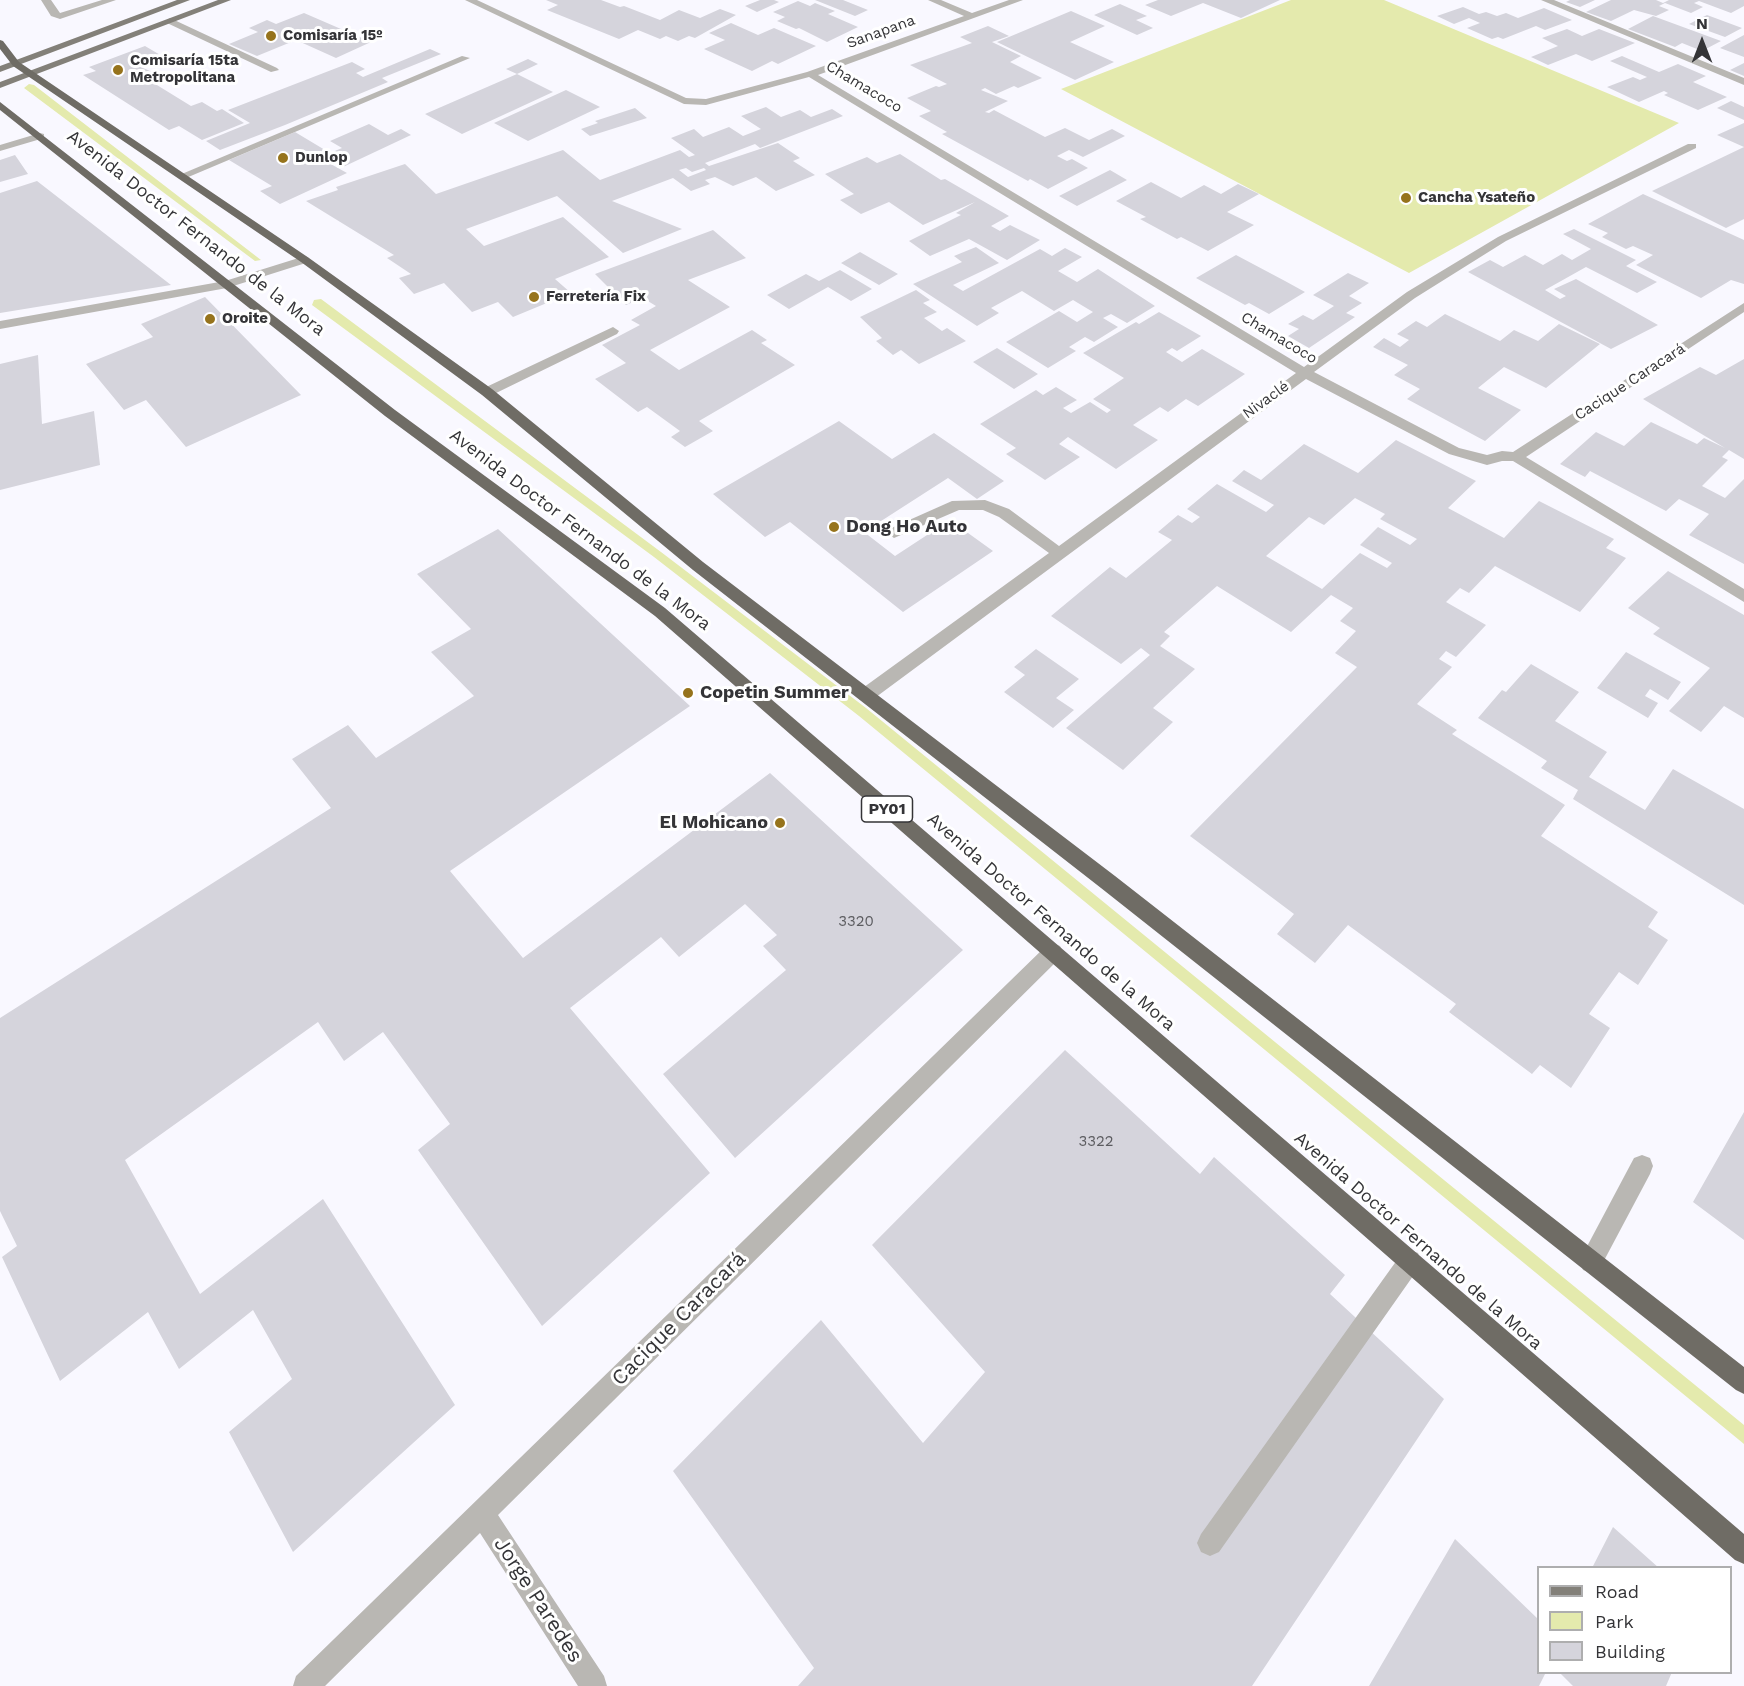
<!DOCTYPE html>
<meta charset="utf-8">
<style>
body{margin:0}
#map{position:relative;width:1744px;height:1686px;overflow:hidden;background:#f9f8ff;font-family:"Work Sans",sans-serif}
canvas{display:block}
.legend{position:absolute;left:1537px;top:1566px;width:195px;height:108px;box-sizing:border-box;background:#fff;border:2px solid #aeaeaf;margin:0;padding:8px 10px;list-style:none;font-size:18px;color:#343437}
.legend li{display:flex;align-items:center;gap:12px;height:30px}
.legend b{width:30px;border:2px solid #aeaeaf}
.north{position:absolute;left:1672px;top:12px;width:60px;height:60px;-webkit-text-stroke:4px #fff;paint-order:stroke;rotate:0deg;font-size:16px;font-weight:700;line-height:24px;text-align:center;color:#343437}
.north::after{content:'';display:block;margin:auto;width:21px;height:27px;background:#343437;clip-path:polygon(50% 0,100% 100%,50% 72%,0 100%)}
</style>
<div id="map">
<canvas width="1744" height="1686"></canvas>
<ul class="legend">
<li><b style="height:8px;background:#838079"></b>Road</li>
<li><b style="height:16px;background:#e4eaad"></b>Park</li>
<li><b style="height:16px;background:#d5d4dc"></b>Building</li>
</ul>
<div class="north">N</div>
</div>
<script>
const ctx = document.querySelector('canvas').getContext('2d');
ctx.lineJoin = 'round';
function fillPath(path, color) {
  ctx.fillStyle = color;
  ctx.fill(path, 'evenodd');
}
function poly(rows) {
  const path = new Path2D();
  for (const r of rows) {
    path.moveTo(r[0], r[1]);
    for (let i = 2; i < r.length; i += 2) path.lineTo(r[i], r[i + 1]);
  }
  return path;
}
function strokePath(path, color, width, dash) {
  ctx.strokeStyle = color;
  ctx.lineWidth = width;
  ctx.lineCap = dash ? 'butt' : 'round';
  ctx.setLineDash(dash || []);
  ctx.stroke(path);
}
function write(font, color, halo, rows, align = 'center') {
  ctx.font = font + ' "Work Sans",sans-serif';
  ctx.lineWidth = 6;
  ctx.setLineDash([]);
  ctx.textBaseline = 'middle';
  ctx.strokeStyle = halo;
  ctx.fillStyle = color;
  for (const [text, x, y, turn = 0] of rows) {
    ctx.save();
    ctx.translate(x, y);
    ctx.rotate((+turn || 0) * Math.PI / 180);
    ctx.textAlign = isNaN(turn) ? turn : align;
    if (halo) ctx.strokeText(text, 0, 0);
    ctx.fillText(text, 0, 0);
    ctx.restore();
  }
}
fillPath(poly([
 [1291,0,1384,0,1679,123,1409,273,1061,89],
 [29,84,34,85,261,260,255,261,24,88],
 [321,299,661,552,866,708,1744,1425,1744,1444,859,716,654,557,312,305,314,300]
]), '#e4eaad');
fillPath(poly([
 [546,0,601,0,620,7,624,6,660,20,679,10,700,18,720,9,736,15,695,38,689,36,678,41,666,36,660,39,638,30,619,39,547,10,558,5],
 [760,0,774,0,779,2,757,12,745,6],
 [815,0,843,0,868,10,855,16],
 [1158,0,1280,0,1241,18,1203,3,1171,16,1145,5],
 [1570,0,1595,0,1580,7,1566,2],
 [1611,0,1656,0,1663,3,1669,0,1744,0,1744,6,1731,13,1699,1,1694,3,1703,7,1691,13,1665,3,1659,6,1669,10,1656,16,1634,10,1611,21,1586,12],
 [798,1,810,6,815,3,835,11,828,14,858,27,827,42,799,28,796,29,777,21,785,17,773,12],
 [1120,4,1147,16,1136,20,1153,28,1137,35,1094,15],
 [1463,7,1479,14,1486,12,1497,16,1506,13,1518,18,1544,8,1572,20,1545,30,1536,26,1503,39,1498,37,1492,39,1467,28,1480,23,1469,18,1454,24,1437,16],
 [1071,11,1105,26,1070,42,1114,62,1075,80,997,42],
 [304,13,371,42,336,58,296,40,257,56,229,44,258,32,249,28,267,20,276,24],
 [1707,15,1742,28,1725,37,1689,24],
 [1653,16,1721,41,1702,51,1682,43,1675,47,1628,29],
 [731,23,758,35,774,28,816,46,778,64,772,61,752,71,704,49,725,40,709,33],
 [988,26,1009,36,992,42,1021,56,1010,62,1042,78,1018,88,1014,86,996,94,985,88,981,90,1008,101,985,112,989,113,994,110,1045,137,1065,128,1089,140,1112,129,1125,136,1083,157,1069,150,1057,156,1067,161,1072,159,1088,168,1048,189,1030,179,1028,181,942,134,947,132,919,116,931,111,907,98,936,86,939,87,947,84,910,65,972,43,960,37],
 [1567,29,1582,36,1599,29,1635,43,1592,61,1576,54,1548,65,1531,57,1558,46,1542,38],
 [1744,35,1744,57,1720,48],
 [145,46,162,56,136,65,164,77,152,82,191,106,202,102,217,111,222,109,244,123,202,140,179,126,169,130,83,75,96,71,89,67],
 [430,49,441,54,382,78,388,82,285,125,220,150,206,141,250,123,228,110,352,62,365,69,356,73,363,77],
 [1622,56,1659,72,1678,64,1706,76,1693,82,1727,97,1698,110,1664,95,1668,93,1664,91,1639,102,1607,87,1633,77,1640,80,1647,77,1610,61],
 [528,59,538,64,517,74,506,69],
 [1744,63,1744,76,1730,70],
 [517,74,553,92,462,134,425,114],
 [566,90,600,107,528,141,494,123],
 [1731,101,1744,107,1744,120,1717,108],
 [766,107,781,117,800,110,811,117,832,109,843,116,760,148,755,144,705,163,709,166,778,143,800,158,793,161,815,175,776,191,756,177,733,186,715,177,705,180,710,184,691,191,673,178,612,201,682,229,623,253,557,196,466,229,484,246,563,217,609,257,555,279,571,293,513,317,498,302,472,312,444,283,414,294,399,278,411,274,387,258,394,255,306,201,338,190,336,187,405,164,436,194,563,150,600,180,680,150,689,157,695,155,671,138,694,129,703,137,729,127,743,136,761,129,741,116],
 [686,168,692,172,704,168,706,170,688,177,679,170],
 [635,108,647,118,590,136,581,129,598,123,595,121],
 [1744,123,1744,219,1726,228,1652,191,1744,147,1717,135],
 [369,124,388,135,401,129,411,135,343,167,331,160,327,162,347,173,280,204,260,191,272,186,229,160,295,132,330,153,342,148,330,141],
 [900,154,941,180,945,179,1009,216,991,226,1000,231,1010,225,1040,240,1007,260,969,239,930,256,909,241,961,215,956,213,975,202,923,225,889,202,861,214,840,200,854,194,825,174,867,157,877,163],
 [15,155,28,174,0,182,0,160],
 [1110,170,1127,180,1077,206,1059,196],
 [37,181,171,285,0,313,0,193],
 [1151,182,1181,198,1204,185,1221,194,1238,184,1259,194,1227,212,1254,225,1208,251,1181,237,1177,239,1140,219,1146,217,1116,201],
 [1643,194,1744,240,1744,284,1731,280,1701,298,1636,265,1653,255,1633,246,1626,249,1602,237,1608,233,1588,224],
 [1574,229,1636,260,1626,266,1657,282,1637,293,1586,267,1545,290,1560,299,1566,296,1554,289,1576,279,1658,325,1611,349,1468,272,1490,260,1503,267,1525,255,1543,265,1562,254,1572,260,1591,249,1563,234],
 [713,230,746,258,688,280,730,307,650,350,679,370,752,330,767,340,761,343,795,365,699,421,713,431,685,447,671,437,680,431,647,407,638,412,595,379,626,363,602,345,640,325,631,320,656,306,643,298,626,305,595,274],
 [976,247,999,263,953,285,963,291,1040,249,1052,256,1065,248,1082,257,1058,271,1077,282,1098,269,1155,306,1127,323,1111,314,1103,318,1118,327,1094,342,1085,337,1069,347,1076,351,1048,368,1006,342,1059,311,1077,322,1093,312,1073,300,1054,311,1022,291,991,308,999,313,977,326,913,284,962,262,954,256],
 [860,252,898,274,879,285,841,263],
 [1236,255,1285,281,1305,292,1269,314,1249,303,1245,305,1196,278],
 [840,270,872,289,851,301,828,287,789,309,767,295,806,274,819,281],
 [1348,273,1369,283,1349,296,1362,303,1346,313,1355,317,1309,348,1288,336,1299,329,1288,324,1303,315,1313,320,1334,306,1313,295],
 [916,290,930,300,923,303,937,312,924,318,942,331,947,328,966,341,919,364,901,350,893,355,876,341,882,338,860,317],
 [205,297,301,395,186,447,146,400,124,410,86,364,153,337,141,324],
 [1159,312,1201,336,1177,351,1172,348,1166,352,1182,362,1202,349,1245,374,1198,406,1186,399,1168,412,1160,407,1133,425,1158,440,1116,469,1068,437,1059,444,1080,457,1045,480,1006,454,1016,448,980,424,1036,390,1043,395,1056,387,1077,400,1063,408,1071,413,1090,402,1107,413,1111,410,1093,399,1124,378,1083,353,1136,322,1139,324],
 [1445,314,1500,341,1514,330,1538,341,1559,324,1600,344,1546,388,1504,367,1478,388,1521,410,1485,441,1407,399,1420,389,1394,375,1408,365,1373,347,1384,338,1400,347,1409,340,1397,334,1416,321,1427,327],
 [997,348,1038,374,1014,389,973,362],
 [38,355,42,424,94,411,100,465,0,490,0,364],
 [1744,359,1744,459,1729,450,1722,457,1728,460,1702,486,1725,498,1744,479,1744,564,1689,535,1709,514,1679,499,1666,511,1590,471,1585,477,1560,464,1596,432,1624,446,1651,422,1697,444,1704,438,1725,448,1643,399,1700,367,1716,375],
 [839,421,892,459,934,433,1004,481,977,499,948,478,864,532,895,556,950,520,993,551,903,612,790,522,765,537,713,494],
 [1396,440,1476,481,1448,508,1504,538,1539,501,1614,539,1606,548,1626,558,1580,612,1495,566,1469,593,1460,588,1446,602,1486,625,1456,657,1446,651,1439,659,1452,667,1417,704,1457,730,1452,734,1565,805,1541,836,1658,912,1648,927,1668,940,1638,985,1619,972,1589,1014,1610,1028,1571,1088,1540,1065,1532,1074,1449,1012,1456,1004,1348,925,1315,963,1277,934,1294,914,1190,836,1357,667,1335,653,1356,631,1340,621,1353,608,1331,595,1291,632,1217,586,1164,632,1170,636,1160,646,1195,669,1153,708,1173,722,1123,770,1066,728,1150,655,1141,648,1121,664,1051,616,1110,567,1126,578,1172,540,1158,532,1178,515,1192,523,1200,517,1187,509,1217,484,1266,512,1274,505,1232,481,1244,470,1261,480,1304,444,1358,473],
 [1355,498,1385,514,1380,519,1417,539,1410,545,1378,527,1360,545,1392,563,1387,568,1360,553,1322,589,1266,556,1309,517,1324,525],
 [498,529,690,706,450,871,523,958,770,773,963,950,735,1158,663,1074,786,970,763,946,777,935,745,904,679,957,661,937,570,1008,710,1173,542,1326,418,1150,450,1124,383,1032,344,1061,318,1022,125,1160,200,1294,323,1199,455,1405,293,1552,229,1432,292,1379,253,1310,179,1369,148,1312,60,1381,2,1257,17,1246,0,1211,0,1018,331,808,292,759,348,725,376,758,474,696,431,652,471,629,417,574],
 [1668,571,1744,615,1744,718,1724,706,1701,732,1669,711,1710,668,1653,634,1660,628,1628,608],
 [1036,649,1079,679,1056,698,1074,710,1053,728,1004,692,1025,675,1014,667],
 [1626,652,1681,682,1668,700,1650,689,1645,696,1658,703,1648,718,1597,688],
 [1531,664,1579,692,1555,721,1607,752,1589,777,1645,810,1673,769,1744,809,1744,905,1573,799,1578,790,1541,768,1547,761,1478,718,1502,690,1506,692],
 [1065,1050,1200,1174,1214,1157,1345,1275,1330,1294,1444,1399,1252,1686,798,1686,814,1668,673,1471,821,1320,923,1443,985,1372,872,1245],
 [1744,1112,1744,1240,1693,1202],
 [1613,1527,1659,1568,1592,1568],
 [1455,1539,1538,1619,1538,1672,1546,1672,1539,1686,1369,1686],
 [1559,1672,1672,1672,1666,1686,1573,1686]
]), '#d5d4dc');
fillPath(poly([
 [41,0,51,0,60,13,102,0,116,0,60,19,51,16,41,0],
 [465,0,477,0,686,98,706,99,807,72,964,16,928,0,941,0,972,13,1009,0,1023,0,818,75,1304,367,1407,292,1498,237,1688,144,1696,144,1696,148,1506,241,1415,298,1314,372,1459,448,1487,455,1502,451,1513,452,1744,303,1744,312,1526,457,1744,589,1744,602,1513,461,1502,461,1487,465,1449,454,1306,379,872,700,866,701,860,700,858,695,860,690,1049,553,999,517,983,510,959,510,894,538,887,533,889,529,952,501,985,500,1009,509,1059,546,1296,373,809,77,706,105,684,104,465,0],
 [1541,0,1554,0,1744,78,1744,85,1541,0],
 [170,18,277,68,279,70,271,72,167,23,165,21,170,18],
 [462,56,470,58,186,178,182,179,177,176,462,56],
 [40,133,44,134,44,138,0,151,0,145,40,133],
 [305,256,309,258,309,262,227,288,0,329,0,321,225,281,305,256],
 [613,327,619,331,617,334,492,395,487,396,480,392,482,389,613,327],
 [1053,943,1060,946,1063,952,1060,958,498,1515,604,1676,607,1686,578,1686,480,1533,325,1686,293,1686,296,1676,1046,946,1053,943],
 [1642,1155,1650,1158,1653,1166,1650,1174,1599,1270,1591,1273,1583,1270,1580,1262,1583,1254,1634,1158,1642,1155],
 [1410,1250,1418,1253,1421,1261,1418,1269,1219,1552,1210,1556,1201,1552,1197,1543,1201,1534,1402,1253,1410,1250]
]), '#b9b7b3');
fillPath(poly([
 [177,0,190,0,0,72,0,66,177,0],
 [218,0,231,0,0,88,0,82,218,0]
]), '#838079');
fillPath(poly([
 [0,40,3,41,19,62,309,258,492,389,703,562,1115,876,1744,1367,1744,1394,1736,1390,1101,888,693,570,482,395,301,262,13,66,0,49,0,40],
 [0,102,395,410,665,608,1744,1534,1744,1564,1735,1560,655,616,385,416,0,110,0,102]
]), '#6f6c65');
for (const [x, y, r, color] of [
 [271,36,6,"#96731c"],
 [118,70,6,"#96731c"],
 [283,158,6,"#96731c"],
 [1406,198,6,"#96731c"],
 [534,297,6,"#96731c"],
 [210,319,6,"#96731c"],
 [834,527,6,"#96731c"],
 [688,693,6,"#96731c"],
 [780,823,6,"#96731c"]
]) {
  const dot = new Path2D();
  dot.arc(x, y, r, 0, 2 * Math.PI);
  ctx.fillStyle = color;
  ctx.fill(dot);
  strokePath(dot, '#fff', 2);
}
write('15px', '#343437', '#fff', [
 ["Sanapana",881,32,-20],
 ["Chamacoco",864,87,31],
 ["Chamacoco",1279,338,31],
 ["Cacique Caracará",1630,382,-33],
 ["Nivaclé",1266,400,-36]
]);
write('bold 15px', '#343437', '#fff', [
 ["Comisaría 15º",283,36],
 ["Comisaría 15ta",130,61],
 ["Metropolitana",130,78],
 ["Dunlop",295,158],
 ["Cancha Ysateño",1418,198],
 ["Ferretería Fix",546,297],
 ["Oroite",222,319]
], 'left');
write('15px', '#5c5c60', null, [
 ["3320",856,922],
 ["3322",1096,1142]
]);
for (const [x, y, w] of [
 [887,809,51]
]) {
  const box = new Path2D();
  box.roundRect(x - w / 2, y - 13, w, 26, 4.5);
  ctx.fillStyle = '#fff';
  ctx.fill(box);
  strokePath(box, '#343437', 1.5);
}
write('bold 16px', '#343437', null, [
 ["PY01",887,809]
]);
write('18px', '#343437', '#fff', [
 ["Avenida Doctor Fernando de la Mora",196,233,38],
 ["Avenida Doctor Fernando de la Mora",580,530,37],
 ["Avenida Doctor Fernando de la Mora",1051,922,41],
 ["Avenida Doctor Fernando de la Mora",1418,1241,41]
]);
write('bold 18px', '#343437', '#fff', [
 ["Dong Ho Auto",846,527],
 ["Copetin Summer",700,693],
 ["El Mohicano",768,823,"right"]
], 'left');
write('21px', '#343437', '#fff', [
 ["Cacique Caracará",679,1319,-45],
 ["Jorge Paredes",538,1600,57]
]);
</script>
